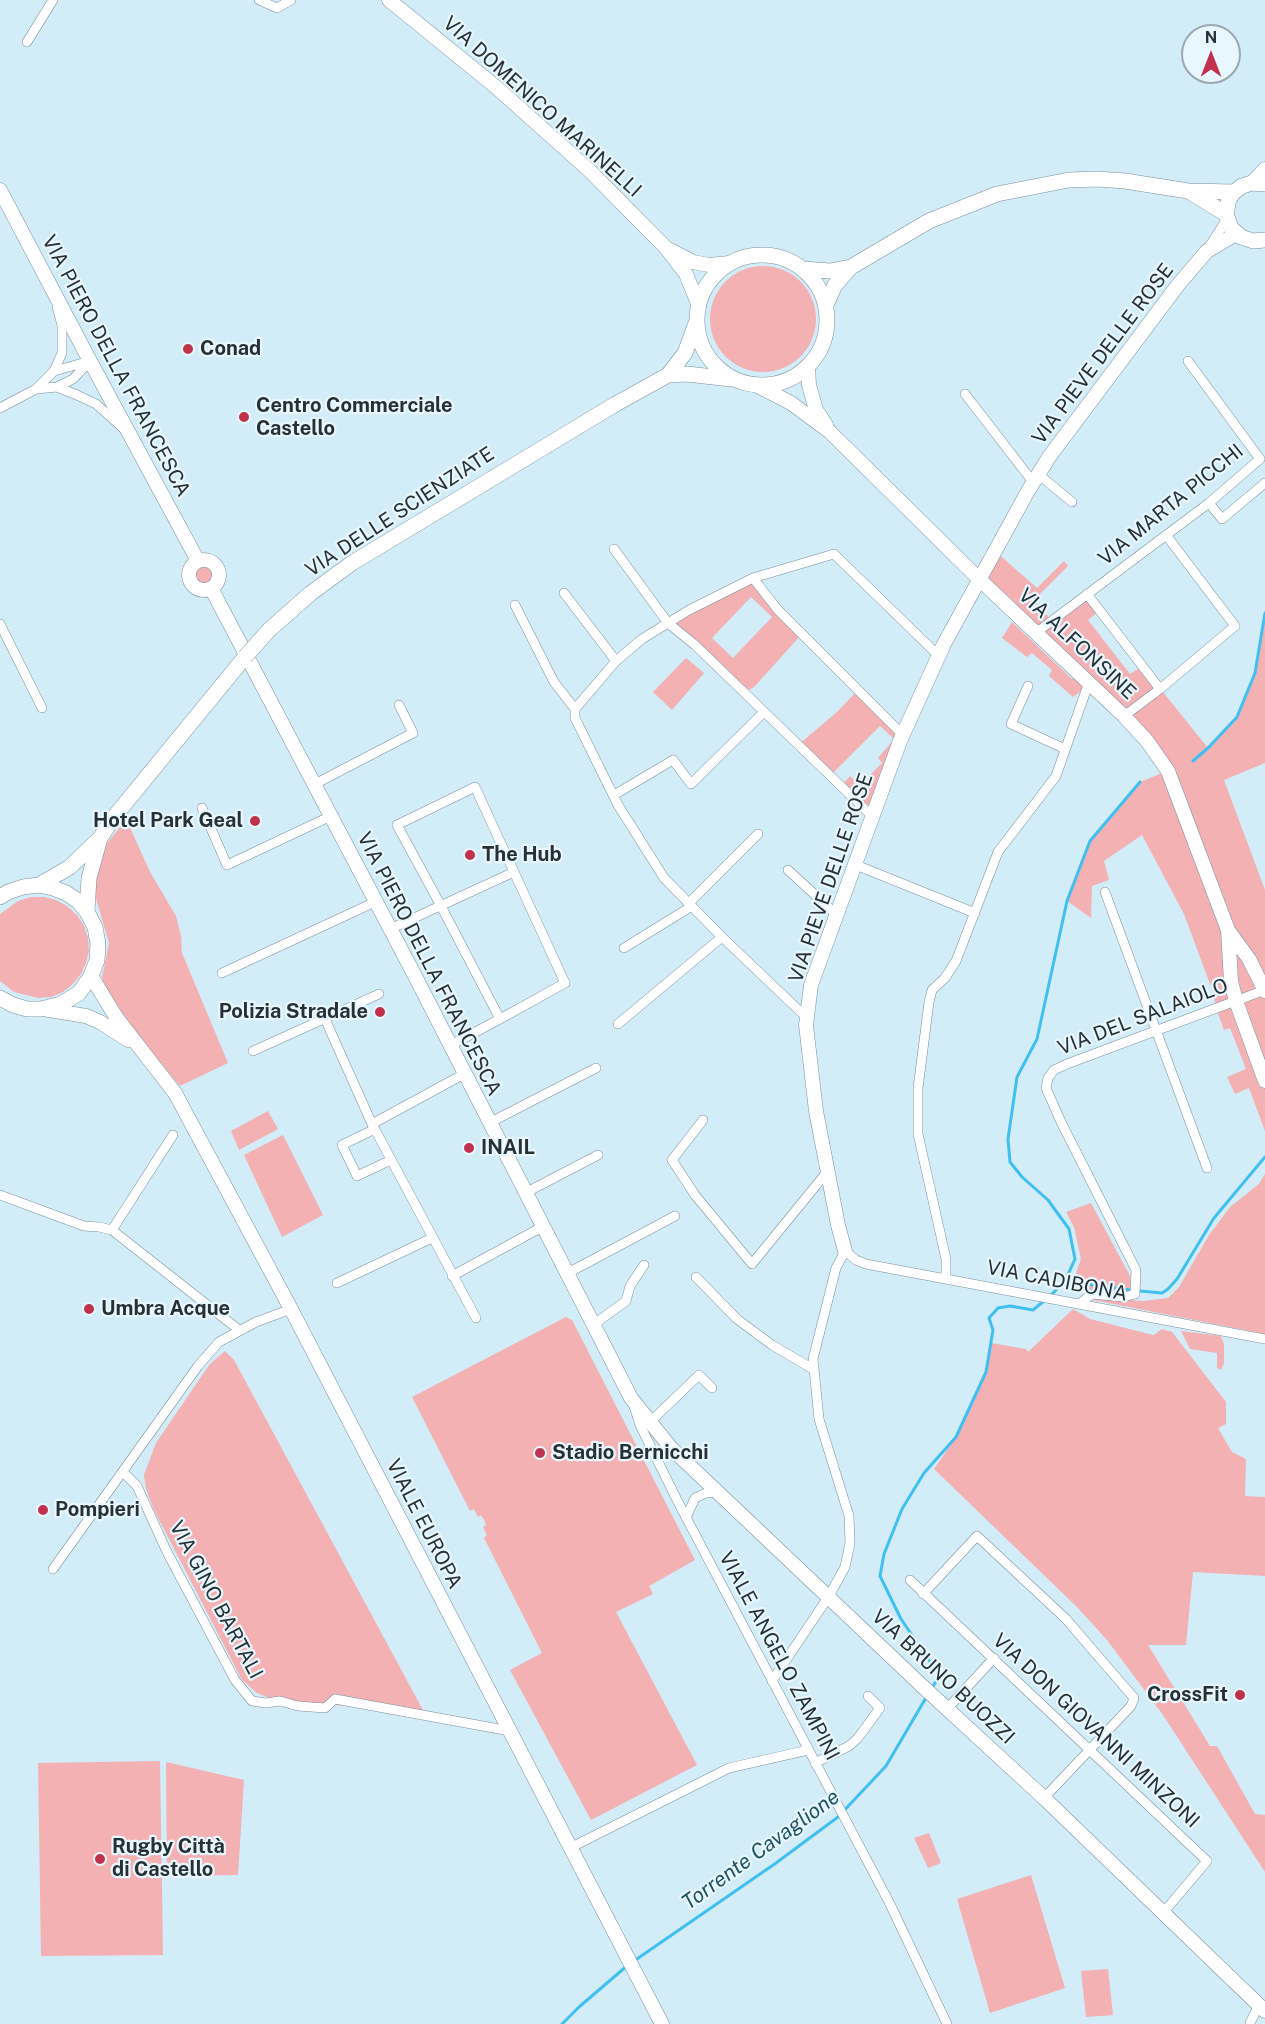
<!DOCTYPE html>
<meta charset="utf-8">
<style>
body{margin:0}
#map{position:relative;width:1265px;height:2024px;overflow:hidden;background:#d2ecf8;font-family:"Public Sans",sans-serif}
canvas{display:block}
.north{position:absolute;left:1181px;top:24px;width:60px;height:60px;box-sizing:border-box;background:#e8f7fe;border:2px solid #9aa7ae;border-radius:50%;rotate:0deg;font-size:16px;font-weight:700;line-height:24px;text-align:center;color:#263035}
.north::after{content:'';display:block;margin:auto;width:21px;height:27px;background:#c2314b;clip-path:polygon(50% 0,100% 100%,50% 72%,0 100%)}
</style>
<div id="map">
<canvas width="1265" height="2024"></canvas>
<div class="north">N</div>
</div>
<script>
const ctx = document.querySelector('canvas').getContext('2d');
ctx.lineJoin = 'round';
function fillPath(path, color) {
  ctx.fillStyle = color;
  ctx.fill(path, 'evenodd');
}
function poly(rows) {
  const path = new Path2D();
  for (const r of rows) {
    if (r.length === 3) {
      path.moveTo(r[0] + r[2], r[1]);
      path.arc(r[0], r[1], r[2], 0, 2 * Math.PI);
      continue;
    }
    path.moveTo(r[0], r[1]);
    for (let i = 2; i < r.length; i += 2) path.lineTo(r[i], r[i + 1]);
  }
  return path;
}
function strokePath(path, color, width, dash) {
  ctx.strokeStyle = color;
  ctx.lineWidth = width;
  ctx.lineCap = dash ? 'butt' : 'round';
  ctx.setLineDash(dash || []);
  ctx.stroke(path);
}
function write(font, color, halo, rows, align = 'center') {
  ctx.font = font + ' "Public Sans",sans-serif';
  ctx.lineWidth = 4.5;
  ctx.setLineDash([]);
  ctx.textBaseline = 'middle';
  ctx.strokeStyle = halo;
  ctx.fillStyle = color;
  for (const [text, x, y, turn = 0] of rows) {
    ctx.save();
    ctx.translate(x, y);
    ctx.rotate((+turn || 0) * Math.PI / 180);
    ctx.textAlign = isNaN(turn) ? turn : align;
    if (halo) ctx.strokeText(text, 0, 0);
    ctx.fillText(text, 0, 0);
    ctx.restore();
  }
}
fillPath(poly([
 [763,319,53],
 [995,551,1037,588,1064,561,1068,566,1034,600,1052,621,1087,594,1100,610,1088,620,1130,674,1142,666,1208,748,1237,717,1255,673,1265,613,1265,763,1224,780,1265,890,1265,1131,1249,1088,1235,1094,1227,1077,1246,1069,1230,1028,1224,1030,1216,1008,1213,992,1184,914,1142,835,1104,861,1109,880,1092,886,1091,918,1067,901,1090,841,1140,782,1167,771,1147,741,979,579],
 [204,575,15],
 [753,578,802,634,755,686,745,693,668,623],
 [751,597,772,617,733,658,712,638],
 [1012,622,1072,679,1075,678,1085,688,1073,697,1049,676,1052,670,1032,653,1027,657,1002,638],
 [686,658,704,673,672,710,653,692],
 [858,690,903,735,873,817,841,786,850,776,860,785,882,763,878,758,894,739,880,726,830,776,798,745,837,712],
 [127,821,150,872,176,916,181,936,182,953,228,1063,180,1086,126,1022,104,986,102,977,109,943,93,888,103,848,120,827],
 [31,897,44,897,56,900,67,906,77,915,84,926,88,938,89,950,86,963,81,974,73,984,63,992,51,997,38,998,14,992,0,981,0,914,18,901],
 [268,1111,278,1129,239,1150,231,1131],
 [283,1135,323,1215,282,1237,244,1155],
 [1265,1174,1265,1334,1093,1300,1094,1297,1143,1301,1168,1298,1179,1287,1209,1235,1230,1207,1259,1184],
 [1091,1203,1130,1276,1131,1283,1129,1291,1082,1290,1076,1273,1081,1259,1074,1227,1066,1212],
 [1073,1309,1090,1319,1149,1334,1154,1335,1162,1329,1172,1332,1226,1402,1226,1424,1218,1428,1232,1452,1246,1459,1245,1496,1265,1497,1265,1576,1193,1572,1186,1645,1148,1645,1210,1746,1217,1746,1255,1814,1265,1815,1265,1872,1163,1715,1107,1640,1077,1607,934,1469,956,1437,986,1372,991,1343,1026,1349,1028,1352],
 [566,1317,572,1320,695,1560,649,1586,653,1594,616,1612,697,1765,591,1820,510,1670,542,1653,484,1538,487,1535,483,1527,486,1525,484,1520,481,1515,478,1517,474,1509,470,1511,412,1397],
 [1181,1331,1221,1336,1224,1344,1224,1363,1221,1370,1217,1368,1217,1353,1190,1349],
 [225,1351,234,1360,424,1712,297,1702,269,1698,257,1693,242,1680,154,1510,146,1489,144,1475,156,1443,209,1365],
 [160,1761,163,1955,41,1956,38,1763],
 [166,1762,244,1780,238,1875,167,1876],
 [929,1833,941,1863,928,1868,914,1838],
 [1031,1875,1065,1988,990,2013,957,1899],
 [1108,1969,1113,2015,1086,2017,1081,1971]
]), '#f3b1b4');
strokePath(poly([
 [1193,761,1208,748,1237,717,1255,673,1265,613],
 [1065,1281,1130,1290],
 [1140,1291,1162,1293,1168,1289,1177,1279,1214,1218,1265,1157],
 [1050,1296,1065,1281,1075,1259,1069,1229,1048,1200,1022,1177,1010,1162,1008,1139,1017,1077,1037,1039,1067,901,1090,841,1140,782],
 [932,1688,938,1678,937,1672,901,1619,880,1576,884,1554,902,1509,924,1473,956,1437,986,1372,993,1330,989,1318,998,1308,1010,1306,1033,1310,1045,1300],
 [634,1961,776,1863,838,1817,886,1766,927,1696],
 [562,2024,579,2007,628,1965]
]), '#40bff1', 3);
const street = poly([
 [259,0,277,8,291,0],
 [27,42,53,0],
 [1209,247,1227,219],
 [54,371,90,361],
 [57,387,73,379,90,361],
 [36,389,57,387,77,395,96,404,123,428],
 [965,394,1033,482],
 [0,408,36,389,54,371,62,353,62,325,57,307],
 [1038,474,1072,502],
 [1209,503,1222,519,1265,483],
 [614,549,668,623,695,645,873,817],
 [753,578,778,610,903,735],
 [564,593,616,661],
 [1087,594,1160,689],
 [515,605,554,682,575,709],
 [0,624,42,708],
 [1037,632,1209,503,1260,459,1188,361],
 [1028,686,1011,724,1065,749],
 [575,709,616,661,642,639,689,610,753,578,834,554,939,656],
 [575,709,575,718,618,805,664,878,722,937,807,1018],
 [1124,716,1160,689,1235,626,1166,535],
 [315,784,413,733,399,705],
 [614,795,673,760,691,784,764,712],
 [202,808,227,865,331,816],
 [856,865,975,913],
 [788,870,837,915],
 [1105,892,1207,1168],
 [689,903,758,834],
 [390,929,514,872],
 [624,948,692,906],
 [222,973,375,902],
 [325,1019,372,1124],
 [618,1024,722,937],
 [449,1046,500,1019,565,983,475,787,397,825,441,906,500,1019],
 [253,1051,379,994],
 [464,1074,372,1124,476,1318],
 [703,1120,672,1160,695,1195,752,1264,827,1172],
 [489,1123,596,1068],
 [375,1129,342,1145,357,1176,391,1160],
 [525,1193,598,1155],
 [0,1195,84,1226,99,1227,112,1230,239,1330],
 [112,1230,173,1135],
 [566,1274,675,1216],
 [452,1276,542,1227],
 [696,1277,737,1319,772,1345,813,1369],
 [946,1279,946,1259,918,1134,918,1088,929,1002,932,990,945,978,956,961,998,852,1056,776,1089,682],
 [337,1283,432,1238],
 [1079,1304,1092,1294,1124,1297,1135,1294,1136,1270,1061,1122,1046,1088,1048,1078,1054,1070,1067,1064,1265,990],
 [593,1325,626,1301,630,1286,644,1265],
 [634,1406,640,1425,678,1502,890,1904,947,2024],
 [649,1423,699,1375,712,1388],
 [123,1472,137,1486,167,1552,235,1680,252,1701,266,1703,280,1701,298,1706,325,1708,335,1699,510,1731],
 [686,1518,695,1498,706,1493,717,1492],
 [53,1569,198,1366,219,1342,256,1322,291,1309],
 [910,1580,1207,1861,1163,1913],
 [923,1594,977,1536,1066,1619,1134,1698,1131,1706,1044,1798],
 [772,1681,829,1596,845,1567,850,1543,849,1516,819,1419,813,1359,836,1268,845,1251,856,1260,866,1264,1265,1339],
 [947,1709,994,1658],
 [815,1763,849,1746,858,1738,880,1708,868,1696],
 [570,1848,729,1768,808,1750],
 [1250,2023,1256,2011,1257,2004]
]);
const secondary = poly([
 [389,0,496,87,590,171,666,248,686,274,699,306],
 [1252,183,1265,169],
 [0,190,90,361,198,561],
 [670,250,693,262,709,265,730,263],
 [808,366,809,385,816,410,826,425],
 [754,384,791,403,830,432,979,579,1124,716,1147,741,1168,771,1228,930,1249,959,1265,991],
 [204,575,15],
 [211,588,415,976,631,1398,671,1448,919,1683,1044,1798,1265,2011],
 [1228,930,1231,981,1236,1001,1265,1081],
 [91,976,116,1017,175,1093,291,1309,662,2024],
 [43,1009,86,1016,100,1022,128,1040],
 [845,1251,838,1225,816,1111,806,1025,811,985,900,741,944,644,1028,491,1049,457,1178,285,1207,251,1236,234]
]);
const primary = poly([
 [1265,184,1252,183,1242,186,1234,192,1229,199,1226,214,1231,228,1241,237,1253,241,1265,240],
 [1190,192,1226,214],
 [762,320,65],
 [803,269,830,271,851,267],
 [826,305,835,285,851,267,929,221,997,194,1069,180,1098,179,1125,181,1188,191,1234,192],
 [668,375,687,374,731,379],
 [614,405,668,375,685,353,696,323],
 [39,885,70,867,100,838,114,817,245,657],
 [0,897,8,892,23,887,39,885,53,888,66,893,78,901,87,912,95,927,98,944,97,960,91,976,79,993,61,1004,41,1009,27,1009,13,1005,0,998],
 [87,912,89,878,99,842]
]);
strokePath(street, '#79909c', 10);
strokePath(secondary, '#79909c', 15);
strokePath(primary, '#79909c', 16);
strokePath(street, '#fff', 9);
strokePath(secondary, '#fff', 14);
strokePath(primary, '#fff', 15);
const primaryBridge = poly([
 [245,657,269,630,311,593,352,563,614,405]
]);
strokePath(primaryBridge, '#79909c', 16, []);
strokePath(primaryBridge, '#fff', 15);
for (const [x, y, r, color] of [
 [188,349,6,"#c2314b"],
 [244,417,6,"#c2314b"],
 [255,821,6,"#c2314b"],
 [470,855,6,"#c2314b"],
 [380,1012,6,"#c2314b"],
 [469,1148,6,"#c2314b"],
 [89,1309,6,"#c2314b"],
 [540,1453,6,"#c2314b"],
 [43,1510,6,"#c2314b"],
 [1240,1695,6,"#c2314b"],
 [100,1859,6,"#c2314b"]
]) {
  const dot = new Path2D();
  dot.arc(x, y, r, 0, 2 * Math.PI);
  ctx.fillStyle = color;
  ctx.fill(dot);
  strokePath(dot, '#e8f7fe', 2);
}
write('20px', '#263035', '#e8f7fe', [
 ["VIA DOMENICO MARINELLI",542,107,42],
 ["VIA PIEVE DELLE ROSE",1103,354,-53],
 ["VIA PIERO DELLA FRANCESCA",116,366,62],
 ["VIA MARTA PICCHI",1171,505,-39],
 ["VIA DELLE SCIENZIATE",400,512,-33],
 ["VIA ALFONSINE",1077,644,43],
 ["VIA PIEVE DELLE ROSE",831,878,-71],
 ["VIA PIERO DELLA FRANCESCA",429,964,63],
 ["VIA DEL SALAIOLO",1143,1017,-21],
 ["VIA CADIBONA",1057,1281,11],
 ["VIALE EUROPA",424,1524,63],
 ["VIA GINO BARTALI",216,1600,62],
 ["VIALE ANGELO ZAMPINI",779,1656,62],
 ["VIA BRUNO BUOZZI",943,1677,43],
 ["VIA DON GIOVANNI MINZONI",1096,1731,43]
]);
write('bold 20px', '#263035', '#e8f7fe', [
 ["Conad",200,349],
 ["Centro Commerciale",256,406],
 ["Castello",256,429],
 ["Hotel Park Geal",243,821,"right"],
 ["The Hub",482,855],
 ["Polizia Stradale",368,1012,"right"],
 ["INAIL",481,1148],
 ["Umbra Acque",101,1309],
 ["Stadio Bernicchi",552,1453],
 ["Pompieri",55,1510],
 ["CrossFit",1228,1695,"right"],
 ["Rugby Città",112,1847],
 ["di Castello",112,1870]
], 'left');
write('italic 21px', '#205267', '#e8f7fe', [
 ["Torrente Cavaglione",761,1850,-36]
]);
</script>
